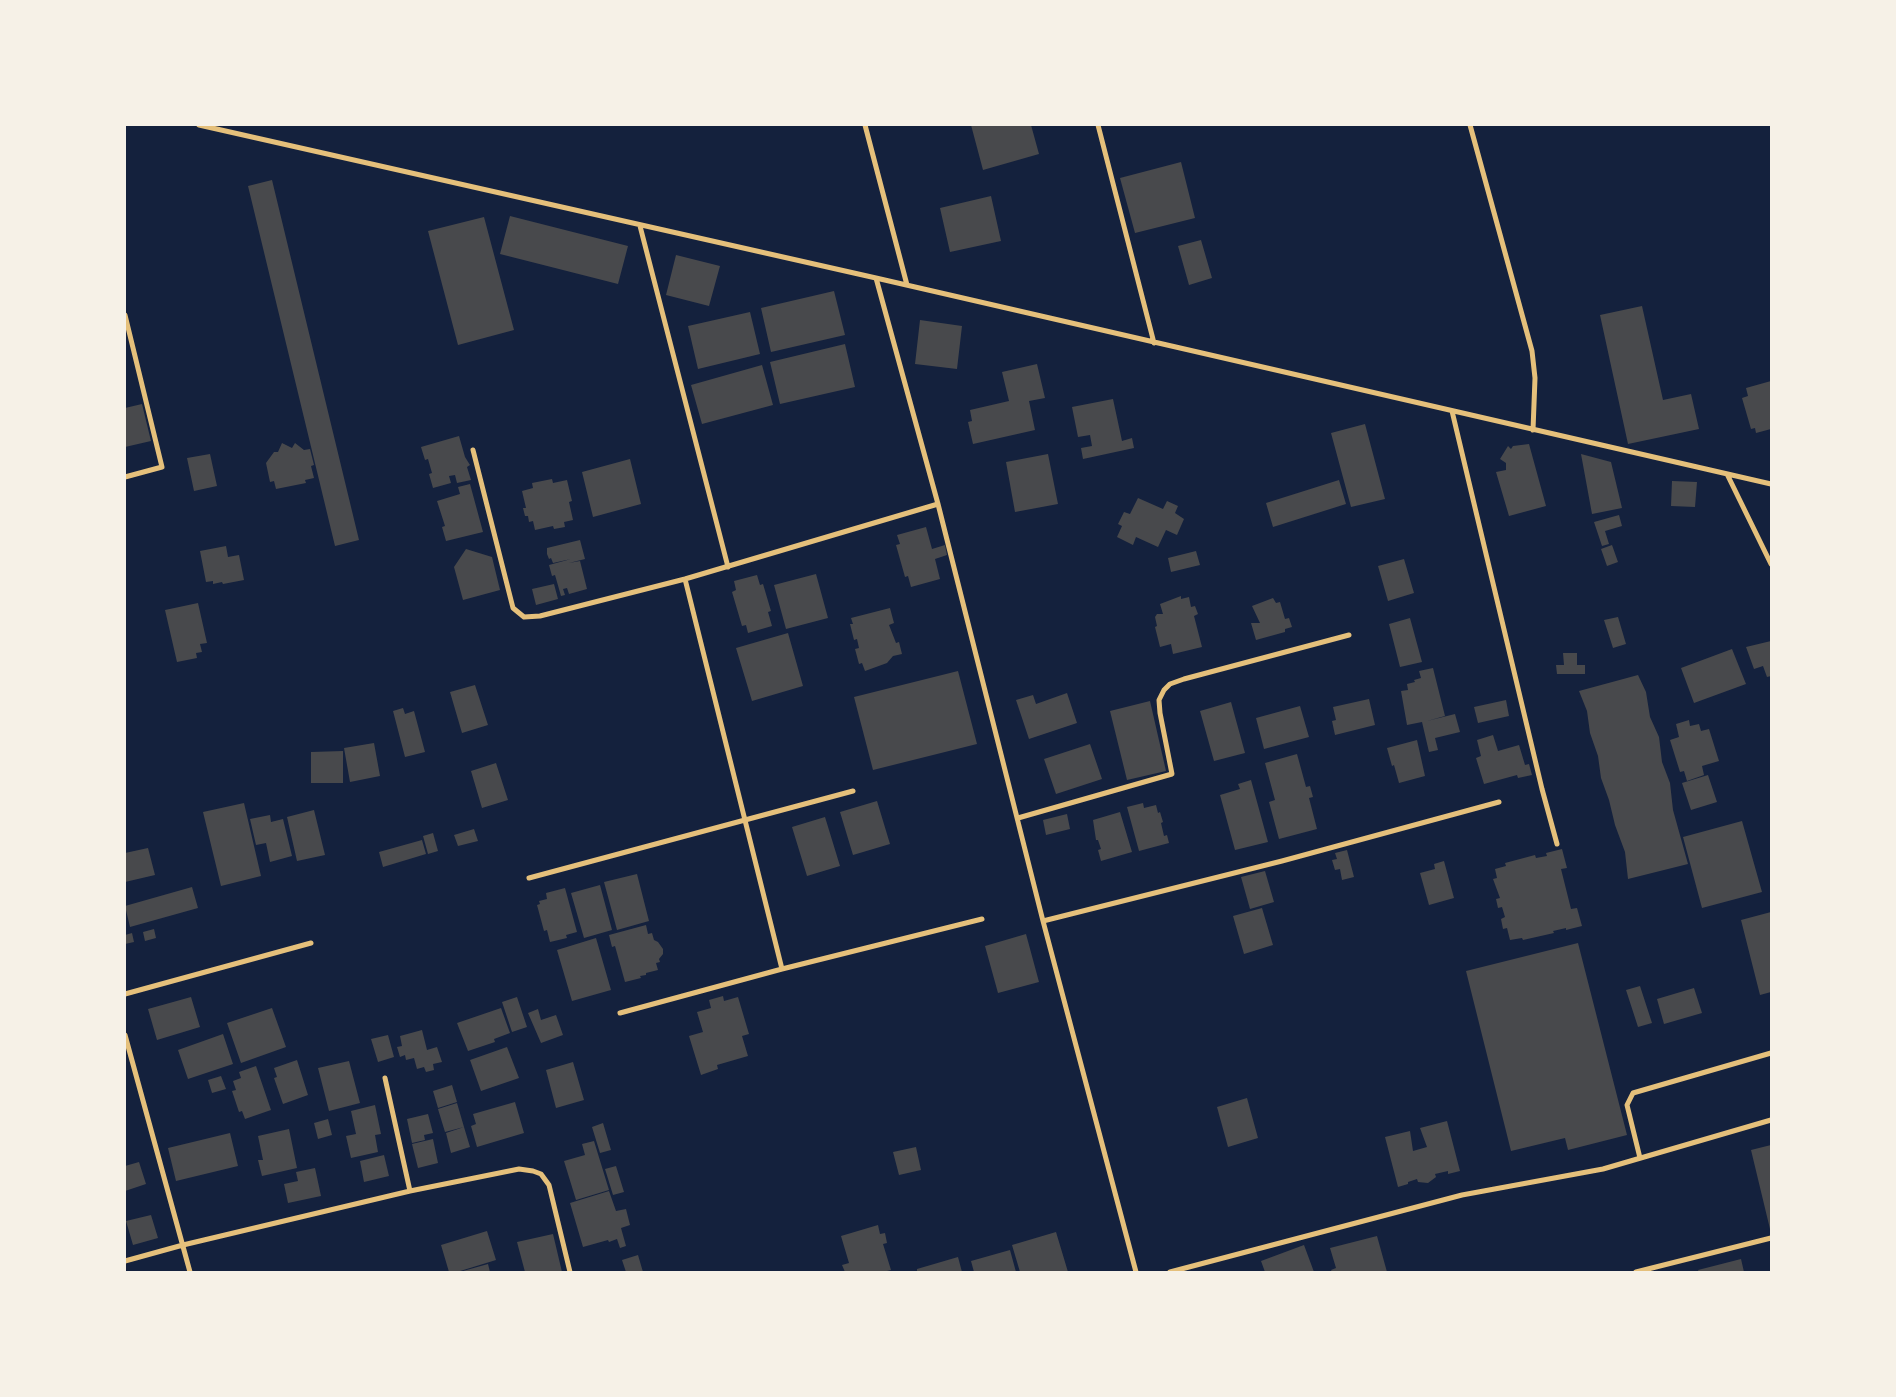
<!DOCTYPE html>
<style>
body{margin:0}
#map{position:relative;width:1896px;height:1397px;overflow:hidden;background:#14213d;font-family:"Titillium Web",sans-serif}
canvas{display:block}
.frame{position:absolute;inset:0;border:126px solid #f6f1e7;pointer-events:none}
</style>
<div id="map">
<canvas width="1896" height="1397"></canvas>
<div class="frame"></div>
</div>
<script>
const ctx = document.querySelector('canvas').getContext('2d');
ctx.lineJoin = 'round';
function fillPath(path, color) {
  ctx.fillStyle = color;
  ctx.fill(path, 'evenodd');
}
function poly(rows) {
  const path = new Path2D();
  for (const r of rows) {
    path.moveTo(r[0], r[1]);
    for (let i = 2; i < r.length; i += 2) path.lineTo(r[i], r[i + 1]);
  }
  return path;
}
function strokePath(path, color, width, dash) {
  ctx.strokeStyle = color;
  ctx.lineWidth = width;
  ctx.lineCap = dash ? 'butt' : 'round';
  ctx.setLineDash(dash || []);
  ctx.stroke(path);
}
fillPath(poly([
 [971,125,1031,125,1039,154,983,170],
 [1181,162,1195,218,1135,233,1120,178],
 [272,180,359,540,335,546,248,186],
 [991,196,1001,241,950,252,940,208],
 [510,216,628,246,618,284,500,254],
 [484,217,514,330,458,345,428,231],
 [1201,240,1212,278,1189,285,1178,246],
 [676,255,720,266,709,306,666,295],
 [834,291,845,335,771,352,761,308],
 [1642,306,1663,400,1691,394,1699,429,1628,444,1600,315],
 [750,312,760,354,698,369,688,326],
 [920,320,962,326,957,369,915,364],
 [845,344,855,387,780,404,770,362],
 [1037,364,1045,398,1029,401,1035,430,973,444,968,422,972,421,970,410,1009,401,1002,372],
 [762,365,773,405,702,424,691,385],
 [1771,381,1771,429,1756,433,1755,428,1751,429,1742,398,1748,396,1746,388],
 [1113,399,1122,441,1132,438,1134,448,1083,459,1081,448,1092,446,1090,435,1078,437,1072,407],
 [142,404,151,441,125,447,125,408],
 [1365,424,1385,499,1351,507,1331,433],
 [459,436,465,457,470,465,467,467,471,480,457,483,455,475,449,476,451,483,433,488,429,474,432,473,428,459,425,460,421,447],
 [282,443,292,448,295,443,304,450,310,449,314,465,311,466,314,478,305,480,306,483,276,489,274,481,270,482,266,463,274,452,278,452],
 [1529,444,1546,506,1509,516,1496,472,1506,470,1506,463,1500,459,1508,446,1511,449,1513,446],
 [210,454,217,486,194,491,187,458],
 [1048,454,1058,504,1015,512,1006,462],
 [1581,454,1611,462,1622,508,1592,514],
 [630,459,641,504,593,517,582,472],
 [552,479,553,483,567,480,572,501,569,502,573,520,564,522,565,527,554,529,553,526,535,530,533,521,529,522,528,516,525,516,523,508,526,508,522,491,533,488,532,483],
 [1339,480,1346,504,1273,527,1266,503],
 [1672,481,1697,482,1695,507,1671,506],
 [470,484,483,532,446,541,442,527,445,526,437,501,460,494,458,487],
 [1138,498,1163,509,1167,501,1178,506,1175,513,1184,519,1177,535,1166,530,1158,547,1136,537,1133,545,1117,537,1122,526,1118,524,1124,512,1130,514],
 [1619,515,1622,526,1605,531,1609,544,1602,546,1594,522],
 [926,527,932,549,945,545,947,555,935,559,940,579,911,587,908,576,905,577,896,545,900,544,897,535],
 [580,540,585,559,569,563,580,561,587,589,569,594,567,588,563,589,565,595,561,596,555,575,552,576,549,565,571,559,553,563,551,558,549,559,547,554,547,548],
 [1612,545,1618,562,1607,566,1601,549],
 [226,546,228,557,239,555,244,580,223,584,222,582,213,584,213,581,206,582,200,551],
 [466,549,492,557,500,590,463,600,454,567],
 [1196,551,1200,565,1171,572,1168,558],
 [1404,559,1414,593,1388,601,1378,566],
 [816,574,828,618,786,629,774,585],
 [757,575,760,585,763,584,771,611,768,612,772,626,748,633,746,625,742,626,732,592,736,590,734,581],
 [554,584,558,599,536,605,532,589],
 [1181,596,1181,599,1189,597,1191,607,1195,606,1198,614,1194,616,1202,647,1173,654,1171,644,1160,647,1155,627,1157,626,1155,617,1157,614,1163,614,1160,604],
 [1273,598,1276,603,1280,602,1285,619,1289,618,1292,627,1285,629,1285,632,1256,640,1251,623,1260,623,1252,606],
 [198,603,207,643,200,644,202,652,196,653,197,658,177,662,165,610],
 [890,608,894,623,889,625,896,643,899,642,902,654,893,656,887,663,865,671,862,663,859,664,855,649,859,648,857,639,854,640,850,624,853,624,851,618],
 [1618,617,1626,644,1613,648,1604,620],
 [1410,618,1422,662,1400,667,1389,624],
 [788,633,803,686,752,701,736,648],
 [1771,641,1771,676,1767,677,1763,666,1754,669,1746,647],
 [1732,649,1746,684,1694,703,1681,668],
 [1563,653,1577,653,1577,665,1585,665,1585,674,1557,674,1556,665,1564,665],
 [1433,668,1445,716,1427,721,1455,714,1460,732,1435,738,1438,750,1429,752,1422,722,1407,725,1401,691,1408,690,1407,684,1415,682,1414,680,1421,678,1419,671],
 [958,671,977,744,873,770,854,697],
 [1638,675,1646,692,1650,717,1659,737,1662,762,1670,783,1673,810,1688,864,1628,879,1625,852,1615,825,1609,800,1601,778,1598,756,1590,733,1587,711,1579,691],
 [475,685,488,725,462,733,450,692],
 [1067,693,1077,723,1029,739,1016,700,1033,695,1036,704],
 [1369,699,1375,725,1335,735,1332,721,1336,720,1333,707],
 [1506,700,1509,716,1478,723,1474,707],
 [1150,701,1166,771,1127,780,1110,711],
 [1231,702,1245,753,1214,761,1200,711],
 [1300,706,1309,737,1264,749,1256,718],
 [403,708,405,714,414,711,425,752,405,757,393,711],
 [1689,720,1690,726,1699,724,1701,731,1709,729,1719,761,1702,766,1704,775,1687,781,1684,771,1680,772,1670,740,1679,737,1676,724],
 [1493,735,1498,751,1519,745,1525,765,1529,764,1532,775,1518,778,1517,775,1484,784,1476,758,1481,756,1477,740],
 [1417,740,1425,776,1399,783,1394,765,1392,766,1387,748],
 [374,743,380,776,350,782,344,748],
 [1090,744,1102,779,1056,794,1044,759],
 [343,751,343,783,311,783,311,752],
 [1297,754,1306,787,1310,786,1313,797,1309,798,1317,829,1279,839,1269,802,1275,800,1265,763],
 [496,763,508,800,482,808,471,771],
 [1708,775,1717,802,1691,810,1682,783],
 [1251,780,1268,842,1235,850,1220,795,1240,789,1238,784],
 [877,801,890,844,853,855,840,812],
 [244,803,261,876,221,886,203,812],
 [1143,803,1144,808,1156,805,1158,813,1160,812,1163,822,1161,823,1164,836,1167,835,1169,843,1139,851,1127,807],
 [314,810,325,855,297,861,287,817],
 [1120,812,1132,852,1101,861,1098,850,1101,849,1098,840,1096,840,1093,820],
 [1067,814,1070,829,1046,835,1043,820],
 [270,815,271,822,283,819,292,856,270,862,266,843,256,845,250,819],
 [825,817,840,866,807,876,792,827],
 [1742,821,1762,892,1702,908,1683,837],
 [474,829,478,841,458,846,454,835],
 [433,833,438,851,428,854,423,836],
 [422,840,426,854,383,867,379,852],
 [148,848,155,875,125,882,125,853],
 [1562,849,1567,868,1561,869,1571,909,1577,908,1582,926,1566,930,1566,928,1553,931,1554,933,1523,940,1522,938,1510,940,1507,928,1503,929,1501,919,1505,917,1502,907,1498,908,1496,899,1500,898,1493,879,1497,878,1495,869,1506,866,1505,863,1535,855,1536,858,1547,856,1546,853],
 [1347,850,1354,877,1342,880,1340,869,1335,870,1332,860,1337,859,1335,853],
 [1444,861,1454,898,1429,905,1420,873,1435,869,1434,864],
 [1265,871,1274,902,1250,909,1241,877],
 [637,874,649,921,617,930,604,882],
 [600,885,612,930,584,938,571,893],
 [192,887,198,908,130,927,125,906],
 [565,888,577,932,566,935,567,938,550,942,547,930,544,931,537,905,540,904,539,901,547,899,546,893],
 [1262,908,1273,945,1244,954,1233,916],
 [1771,912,1771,992,1760,995,1741,920],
 [646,925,648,934,652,933,654,940,658,942,663,949,663,954,659,959,660,962,656,963,658,970,646,973,646,975,640,976,641,978,625,982,615,946,612,947,609,935],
 [154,929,156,938,145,941,143,932],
 [132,933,134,942,125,944,125,935],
 [1026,934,1039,982,998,993,985,946],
 [596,938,611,990,572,1001,557,950],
 [1578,943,1627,1135,1568,1150,1565,1138,1511,1151,1466,971],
 [1640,986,1652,1023,1638,1027,1626,990],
 [1694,988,1702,1013,1664,1024,1657,999],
 [723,996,724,1001,738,997,749,1034,742,1036,748,1056,717,1065,718,1069,701,1075,689,1036,703,1032,697,1012,711,1008,709,1000],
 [191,997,200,1027,157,1040,148,1009],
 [517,997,527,1027,512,1032,502,1002],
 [272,1008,286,1047,241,1063,227,1023],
 [501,1008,510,1033,494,1039,495,1042,468,1051,457,1023],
 [538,1009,541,1020,556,1015,563,1035,541,1043,528,1013],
 [422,1030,427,1050,437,1047,442,1062,433,1064,434,1070,426,1072,424,1067,417,1069,414,1058,406,1060,405,1055,400,1057,397,1047,402,1046,400,1036],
 [223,1034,233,1064,188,1079,178,1050],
 [388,1035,394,1057,378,1062,371,1039],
 [507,1047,519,1078,481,1091,470,1060],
 [297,1060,308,1095,283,1104,274,1078,277,1077,274,1068],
 [349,1061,360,1103,329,1111,318,1068],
 [573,1062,584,1100,556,1108,546,1070],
 [256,1066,271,1110,245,1119,242,1111,239,1112,232,1091,236,1090,233,1081,241,1078,239,1072],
 [221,1076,226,1089,212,1093,208,1080],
 [452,1085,457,1102,438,1108,433,1091],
 [1247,1098,1258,1138,1228,1147,1217,1107],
 [515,1102,524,1133,477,1147,471,1126,476,1124,473,1114],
 [457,1103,464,1127,445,1132,438,1109],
 [375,1105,381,1134,375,1135,378,1152,351,1158,346,1136,356,1134,351,1111],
 [428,1114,433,1133,424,1135,425,1140,412,1143,407,1119],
 [328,1119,332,1135,318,1139,314,1123],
 [1447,1121,1460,1171,1448,1174,1448,1171,1435,1174,1436,1177,1428,1183,1418,1182,1417,1179,1408,1182,1408,1184,1398,1187,1385,1137,1410,1131,1413,1151,1427,1147,1420,1128],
 [603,1123,611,1150,600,1153,592,1127],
 [464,1127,470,1147,451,1153,446,1133],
 [289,1129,297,1168,262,1176,258,1160,263,1160,258,1136],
 [230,1133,238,1166,176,1181,168,1148],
 [433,1139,438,1163,418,1168,412,1144],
 [594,1141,609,1190,576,1200,564,1161,585,1155,582,1144],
 [1771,1145,1771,1229,1770,1229,1751,1150],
 [916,1147,921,1170,899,1175,893,1152],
 [384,1155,389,1176,364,1182,360,1161],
 [139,1162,146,1184,125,1191,125,1166],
 [616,1166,624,1192,613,1195,605,1169],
 [315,1168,321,1196,288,1203,284,1184,298,1181,296,1172],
 [609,1191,616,1211,626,1209,630,1225,621,1228,626,1246,620,1248,617,1239,609,1242,608,1240,583,1247,570,1203],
 [151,1215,158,1238,133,1245,126,1221],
 [878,1225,880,1234,885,1233,887,1243,883,1244,891,1270,883,1272,845,1272,842,1265,849,1263,841,1236],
 [487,1231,496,1260,457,1272,449,1272,441,1245],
 [1056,1232,1068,1272,1020,1272,1012,1245],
 [553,1234,562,1272,525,1272,517,1242],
 [1377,1236,1387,1272,1332,1272,1331,1270,1336,1268,1330,1248],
 [1304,1245,1314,1272,1265,1272,1261,1261],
 [1010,1250,1016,1272,974,1272,971,1261],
 [638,1255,643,1272,626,1272,622,1260],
 [958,1257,962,1272,917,1272,917,1269],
 [1741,1259,1744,1272,1699,1272,1698,1270],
 [488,1264,490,1272,463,1272,463,1271]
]), '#48494c');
strokePath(poly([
 [199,125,876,278,1771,484],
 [865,125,907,285],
 [1098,125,1154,343],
 [1470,125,1532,351,1535,378,1533,430],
 [640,226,728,567],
 [876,278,938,504,1043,921,1136,1272],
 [125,315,162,467,125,477],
 [1452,411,1542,789,1557,844],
 [473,450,513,608,524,617,540,616,685,579,938,504],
 [1727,474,1771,564],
 [685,579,782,969],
 [1018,818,1172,774,1160,713,1159,700,1164,690,1170,684,1184,679,1349,635],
 [529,878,853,791],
 [1043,921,1282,861,1499,802],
 [125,994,311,943],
 [620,1013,782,969,982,919],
 [125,1035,190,1272],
 [385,1078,410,1191],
 [1640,1158,1627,1105,1633,1093,1771,1053],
 [125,1261,183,1245,410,1191,519,1169,533,1171,541,1174,549,1185,570,1272],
 [1170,1272,1462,1195,1603,1169,1771,1120],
 [1636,1272,1771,1238]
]), '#e5c07b', 5);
</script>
